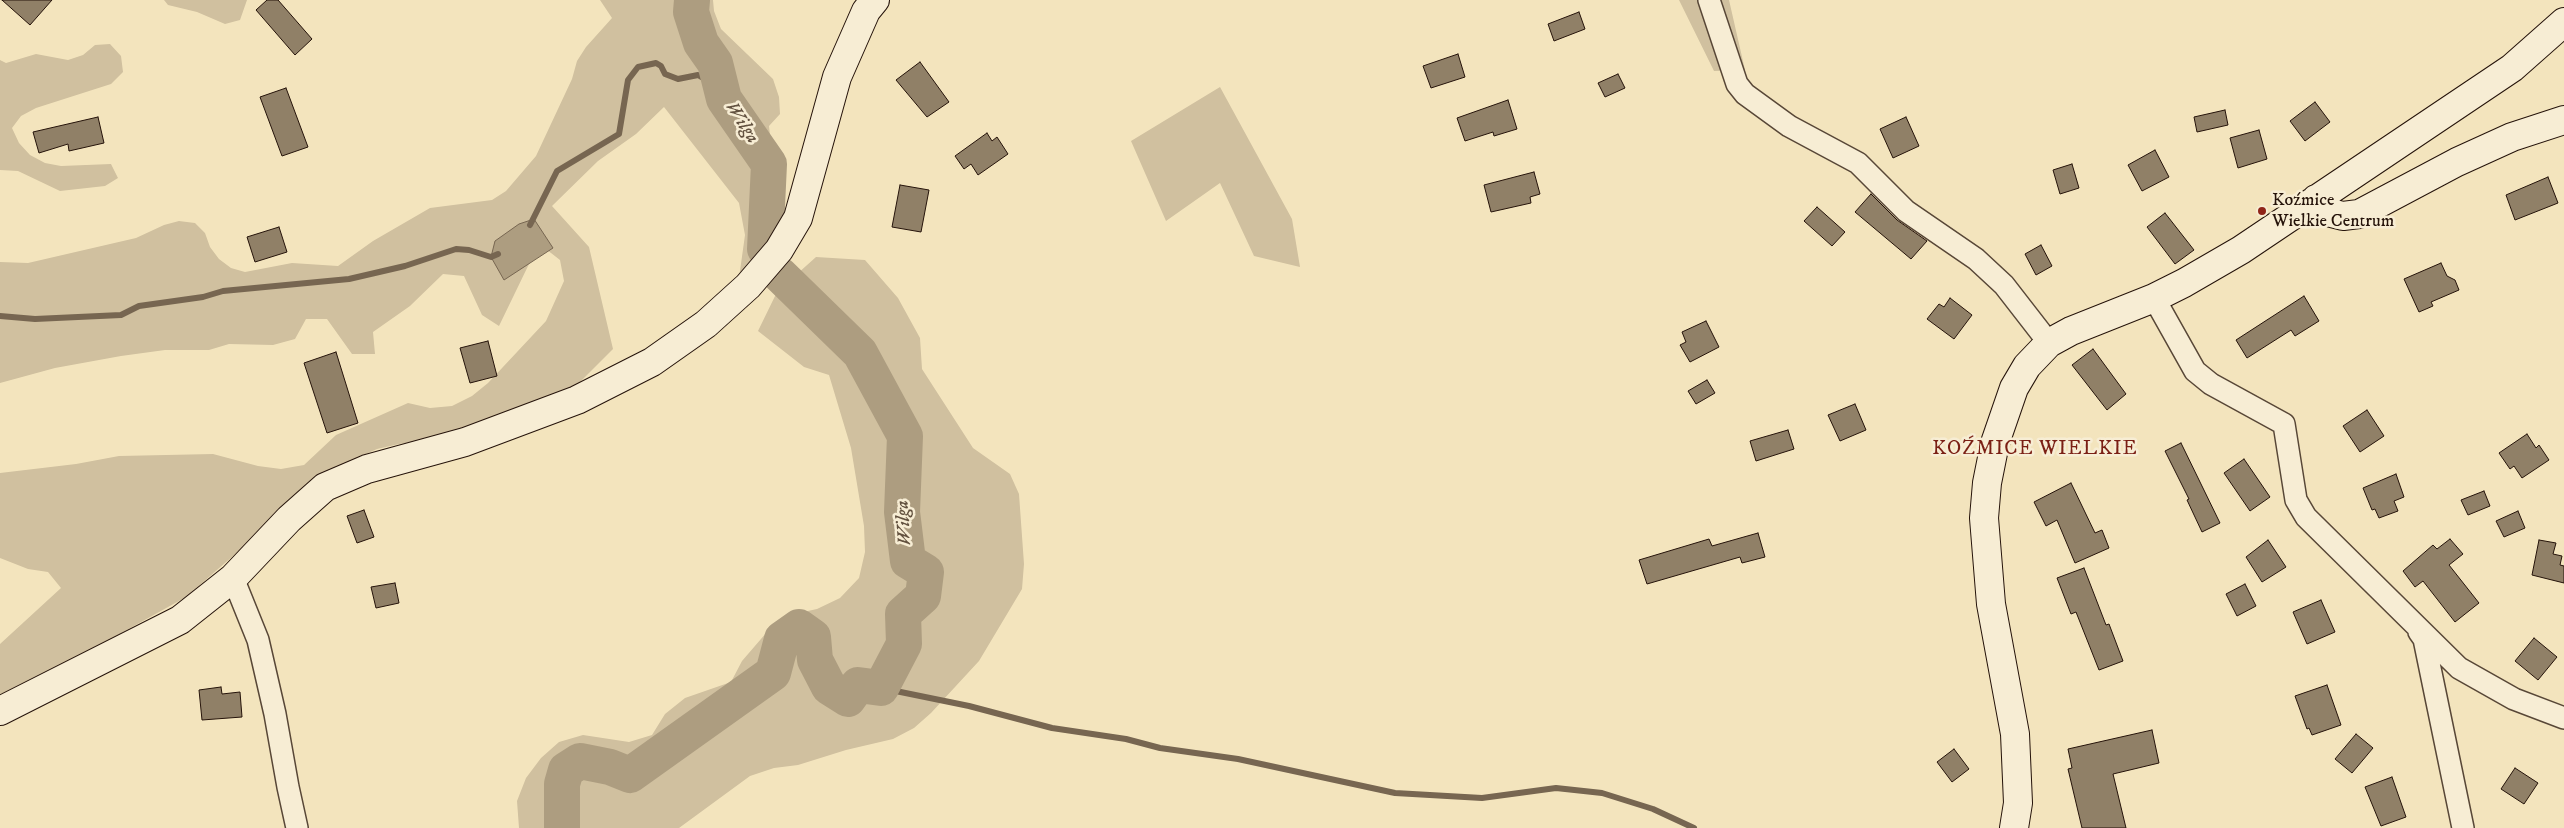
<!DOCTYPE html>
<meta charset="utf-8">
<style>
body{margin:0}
canvas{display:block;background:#f3e4bd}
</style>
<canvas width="2564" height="828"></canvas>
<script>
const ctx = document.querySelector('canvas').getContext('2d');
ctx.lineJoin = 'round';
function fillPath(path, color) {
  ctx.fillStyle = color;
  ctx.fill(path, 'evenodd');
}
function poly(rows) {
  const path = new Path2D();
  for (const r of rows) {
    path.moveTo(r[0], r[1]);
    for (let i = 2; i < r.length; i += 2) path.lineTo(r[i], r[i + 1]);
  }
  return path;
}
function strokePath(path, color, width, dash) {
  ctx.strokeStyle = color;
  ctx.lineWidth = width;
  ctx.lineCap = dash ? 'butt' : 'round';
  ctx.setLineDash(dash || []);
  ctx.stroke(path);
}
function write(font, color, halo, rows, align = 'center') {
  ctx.font = font + ' "IM FELL DW Pica",serif';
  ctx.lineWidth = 5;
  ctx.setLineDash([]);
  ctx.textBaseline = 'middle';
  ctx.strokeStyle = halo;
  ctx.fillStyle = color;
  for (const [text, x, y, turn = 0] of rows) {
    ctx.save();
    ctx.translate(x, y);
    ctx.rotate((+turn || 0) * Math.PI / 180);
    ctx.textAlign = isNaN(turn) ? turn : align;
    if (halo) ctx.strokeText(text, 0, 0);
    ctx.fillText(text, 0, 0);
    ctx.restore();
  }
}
fillPath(poly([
 [164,0,247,0,240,20,225,24,197,12,168,5],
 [600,0,713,0,714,11,721,29,773,79,779,97,780,114,769,126,771,144,781,159,783,194,765,243,739,278,745,235,739,203,664,107,636,134,598,161,552,206,589,247,613,349,568,394,465,434,399,444,377,449,357,458,320,480,186,597,107,641,96,651,57,676,0,694,0,644,61,588,48,572,28,569,0,558,0,473,76,464,119,456,213,454,258,466,281,469,304,465,336,435,408,403,430,408,452,406,472,396,488,383,546,321,564,281,560,260,542,246,529,264,499,326,482,315,464,276,443,274,410,306,373,332,375,354,352,354,327,319,306,319,295,339,273,345,229,344,209,350,165,350,121,356,55,368,0,383,0,262,28,263,136,238,164,225,179,221,195,223,205,233,210,247,219,259,231,268,245,272,292,263,338,266,373,241,430,208,492,200,506,191,536,156,572,79,577,61,586,47,612,18],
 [1679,0,1729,0,1745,70,1714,71],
 [110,44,121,56,123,72,111,84,36,108,21,116,12,128,19,143,30,155,45,163,61,166,111,164,118,178,105,186,60,191,18,171,0,170,0,60,6,63,36,54,68,60,83,55,95,45],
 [1220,87,1292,219,1300,267,1254,256,1220,183,1166,221,1131,141],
 [816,257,865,260,898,298,920,338,922,369,973,448,1010,474,1019,494,1024,564,1022,589,979,661,931,713,914,728,893,739,846,750,798,765,774,768,750,776,679,828,519,828,517,801,526,778,541,758,559,742,583,735,629,742,652,735,665,714,685,698,731,682,742,661,773,625,794,614,817,609,840,598,859,578,865,552,864,526,851,448,829,375,804,367,758,331,777,292]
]), '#d0c09f');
const water = poly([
 [534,219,553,248,504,280,491,257,495,241,519,224,534,219]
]);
fillPath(water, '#ad9d80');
strokePath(water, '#776651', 1);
strokePath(poly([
 [530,225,557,171,619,134,628,80,638,67,656,63,661,66,665,74,678,79,698,75,720,88],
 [0,316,35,319,121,315,139,306,203,297,223,291,349,279,405,266,456,249,469,250,491,257,498,254],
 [881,688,969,706,1052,728,1126,739,1160,748,1238,759,1395,793,1482,798,1556,788,1602,793,1653,809,1694,828]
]), '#776651', 6);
strokePath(poly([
 [692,0,691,12,701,43,715,63,724,99,769,164,765,249],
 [562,828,562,784,566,770,580,761,610,767,630,775,773,673,782,639,799,627,813,637,815,660,829,687,848,699,858,685,881,688,904,644,903,614,923,596,926,572,908,561,902,512,905,436,860,353,780,275]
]), '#ad9d80', 36);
const building = poly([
 [2,0,52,0,30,25,2,0],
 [267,0,278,0,312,39,295,55,256,10,267,0],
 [1579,12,1585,29,1554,41,1548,24,1579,12],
 [1458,54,1465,77,1431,88,1423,66,1458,54],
 [920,62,949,102,927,117,896,80,920,62],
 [1618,74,1625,88,1605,97,1598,83,1618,74],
 [286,88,308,147,282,156,260,97,286,88],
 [1508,100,1517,129,1494,136,1493,132,1465,141,1457,118,1508,100],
 [2315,102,2330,122,2305,141,2290,121,2315,102],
 [2225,110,2228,125,2197,132,2194,117,2225,110],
 [98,117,104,143,69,151,68,144,39,153,33,132,98,117],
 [1906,117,1919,146,1893,158,1880,129,1906,117],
 [2259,130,2267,159,2238,168,2230,138,2259,130],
 [987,133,992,141,997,137,1008,154,978,175,971,164,964,169,955,156,987,133],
 [2155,150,2169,177,2142,191,2128,165,2155,150],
 [2072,164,2079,188,2060,194,2053,170,2072,164],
 [1534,172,1540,194,1530,197,1531,203,1491,212,1484,185,1534,172],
 [2548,177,2558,203,2515,220,2506,195,2548,177],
 [900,185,929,190,921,232,892,227,900,185],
 [1871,194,1897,220,1927,241,1911,259,1855,212,1871,194],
 [1817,207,1845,232,1832,246,1804,221,1817,207],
 [2165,213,2194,250,2175,264,2147,227,2165,213],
 [279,227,287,252,255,262,247,237,279,227],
 [2041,245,2052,266,2036,275,2025,254,2041,245],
 [2441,263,2447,276,2455,280,2459,290,2431,302,2433,306,2419,312,2404,279,2441,263],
 [2304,296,2319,321,2295,336,2291,330,2247,358,2236,340,2304,296],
 [1950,298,1972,315,1954,339,1927,319,1939,304,1944,307,1950,298],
 [1706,321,1719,347,1690,362,1680,345,1686,342,1682,332,1706,321],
 [488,341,497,376,470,383,460,348,488,341],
 [2093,349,2126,394,2107,410,2072,365,2093,349],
 [336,352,358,423,327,433,304,363,336,352],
 [1707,380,1715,393,1696,404,1688,391,1707,380],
 [1855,404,1866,430,1840,441,1828,415,1855,404],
 [2367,410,2384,436,2360,452,2343,426,2367,410],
 [1788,430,1794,449,1756,461,1750,441,1788,430],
 [2527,434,2536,448,2539,445,2549,460,2522,478,2514,466,2510,469,2499,453,2527,434],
 [2181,443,2220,523,2202,532,2187,500,2189,499,2165,451,2181,443],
 [2244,459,2270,497,2250,511,2224,473,2244,459],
 [2396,474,2404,497,2394,501,2398,511,2379,518,2375,509,2372,510,2363,488,2396,474],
 [2071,483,2095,533,2102,530,2109,548,2075,563,2057,520,2046,526,2034,502,2071,483],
 [2484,491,2490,506,2468,515,2461,500,2484,491],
 [364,510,374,537,357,543,347,516,364,510],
 [2518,511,2525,528,2504,537,2496,521,2518,511],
 [1758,533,1765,557,1742,563,1740,557,1647,584,1639,560,1709,539,1712,546,1758,533],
 [2450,539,2463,554,2449,565,2479,603,2455,622,2423,581,2415,587,2403,571,2433,545,2437,549,2450,539],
 [2268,540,2286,567,2262,582,2246,557,2268,540],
 [2539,540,2556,543,2553,554,2562,556,2560,565,2564,566,2564,583,2532,575,2539,540],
 [2084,568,2106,625,2109,624,2123,661,2099,670,2076,612,2071,614,2057,578,2084,568],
 [395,583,399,603,376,608,371,587,395,583],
 [2245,584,2256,606,2237,616,2226,594,2245,584],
 [2321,600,2335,632,2307,644,2293,612,2321,600],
 [2534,638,2557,657,2538,680,2515,661,2534,638],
 [2327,685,2341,725,2312,735,2309,728,2307,729,2295,696,2327,685],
 [221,687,222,694,240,692,242,717,202,720,199,690,221,687],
 [2152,730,2159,763,2113,774,2126,828,2082,828,2068,769,2072,768,2068,749,2152,730],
 [2356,734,2373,748,2352,773,2335,759,2356,734],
 [1954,749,1969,769,1952,782,1937,762,1954,749],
 [2515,768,2538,783,2524,804,2501,789,2515,768],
 [2392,777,2406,817,2381,826,2365,787,2392,777]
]);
fillPath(building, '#908067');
strokePath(building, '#25130a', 1);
const street = poly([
 [1709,0,1737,84,1745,94,1789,126,1858,163,1906,211,1976,259,2004,285,2049,343],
 [2154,298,2195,371,2211,384,2284,424,2296,500,2306,517,2459,668,2514,699,2564,718],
 [233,578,258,640,275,714,288,787,297,828],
 [2419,632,2424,639,2463,828]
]);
const secondary = poly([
 [2316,199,2331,213,2343,216,2359,214,2457,162,2512,137,2564,120],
 [0,711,180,620,233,578,289,519,325,487,367,469,465,442,577,400,652,362,706,324,748,286,779,250,798,218,837,77,866,11,875,0],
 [2014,828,2018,803,2015,734,1991,604,1984,518,1987,483,1995,443,2014,388,2027,366,2049,343,2071,331,2154,298,2184,283,2241,250,2512,68,2564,22]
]);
strokePath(street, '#584737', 24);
strokePath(secondary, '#25130a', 30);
strokePath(street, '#f7edd4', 21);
strokePath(secondary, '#f7edd4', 28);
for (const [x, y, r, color] of [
 [2262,211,5,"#8f2418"]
]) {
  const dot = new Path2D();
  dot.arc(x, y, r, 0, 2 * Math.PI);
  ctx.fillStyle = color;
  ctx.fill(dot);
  strokePath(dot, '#f7edd4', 2);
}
write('18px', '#25130a', '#f7edd4', [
 ["Koźmice",2272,201],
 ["Wielkie Centrum",2272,222]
], 'left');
write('italic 19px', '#62513f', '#f7edd4', [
 ["Wilga",741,123,57],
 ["Wilga",905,523,-94]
]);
ctx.letterSpacing = '1px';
write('20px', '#7a1f14', '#f7edd4', [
 ["KOŹMICE WIELKIE",2035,450]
]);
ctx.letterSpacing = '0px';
</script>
